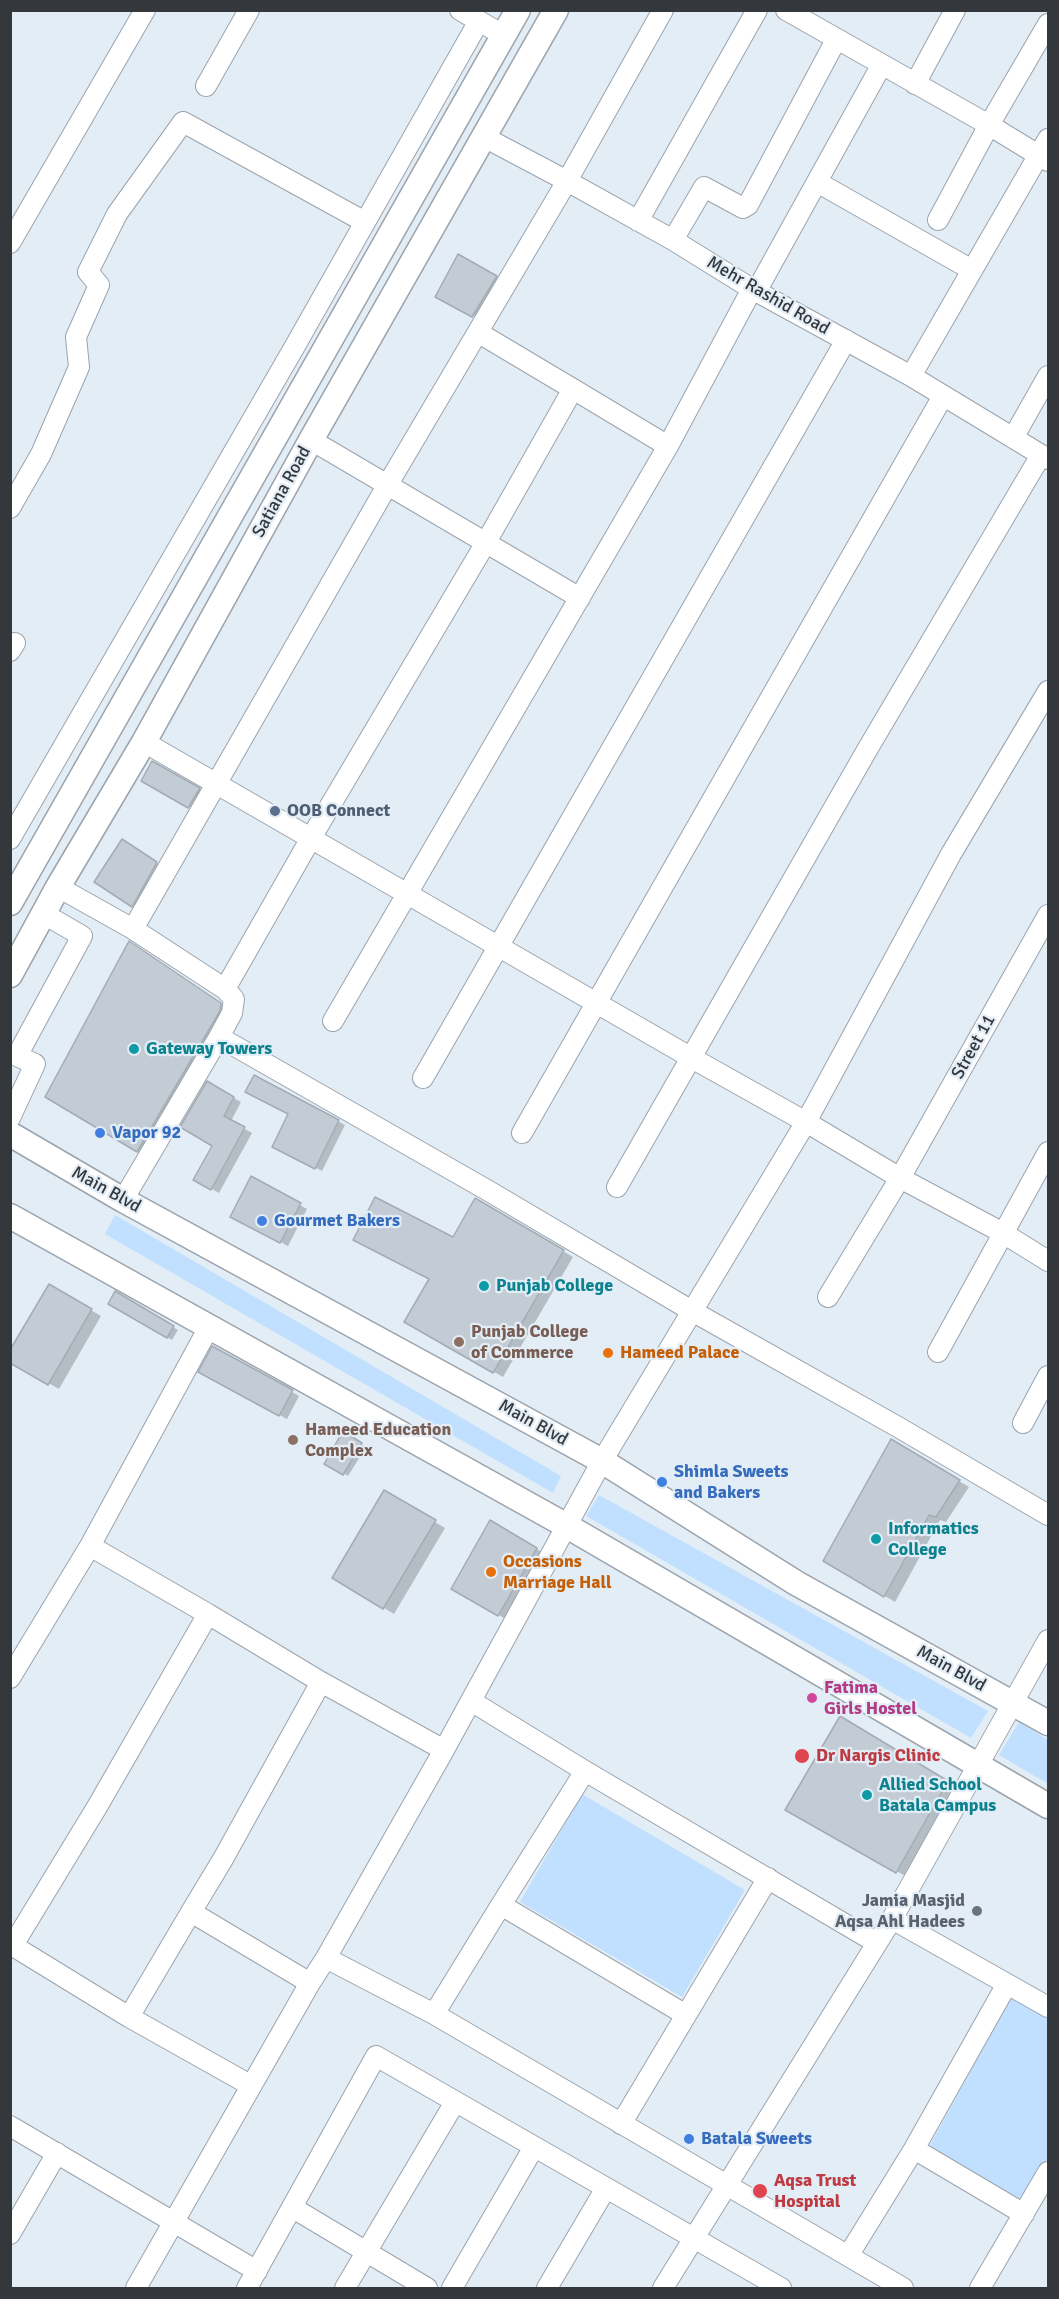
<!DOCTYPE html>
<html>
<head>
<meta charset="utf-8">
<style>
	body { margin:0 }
	#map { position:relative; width:1059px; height:2299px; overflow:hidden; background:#e3edf6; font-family:Signika,sans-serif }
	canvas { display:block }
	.frame { position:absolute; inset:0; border:12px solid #34383c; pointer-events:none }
</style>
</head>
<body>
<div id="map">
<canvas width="1059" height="2299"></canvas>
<div class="frame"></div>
</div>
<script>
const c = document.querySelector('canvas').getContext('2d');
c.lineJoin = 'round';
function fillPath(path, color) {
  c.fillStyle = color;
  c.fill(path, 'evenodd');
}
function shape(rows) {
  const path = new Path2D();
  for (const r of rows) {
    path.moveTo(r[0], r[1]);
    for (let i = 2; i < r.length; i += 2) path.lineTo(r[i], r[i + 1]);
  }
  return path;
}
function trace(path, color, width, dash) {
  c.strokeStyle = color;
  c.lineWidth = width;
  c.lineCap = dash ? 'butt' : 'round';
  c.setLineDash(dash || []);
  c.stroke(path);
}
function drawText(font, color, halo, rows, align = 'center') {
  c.font = font + ' Signika,sans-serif';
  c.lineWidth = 4.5;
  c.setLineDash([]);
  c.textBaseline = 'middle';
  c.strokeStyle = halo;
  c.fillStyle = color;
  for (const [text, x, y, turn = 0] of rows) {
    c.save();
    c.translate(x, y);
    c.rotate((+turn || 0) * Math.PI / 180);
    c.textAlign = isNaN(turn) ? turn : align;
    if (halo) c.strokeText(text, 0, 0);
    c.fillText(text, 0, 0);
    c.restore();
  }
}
const green = shape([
	[115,1215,561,1476,553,1493,105,1234],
	[599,1495,988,1711,971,1738,586,1516],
	[1019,1722,1048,1740,1048,1784,999,1755],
	[582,1794,745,1890,682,1997,520,1902],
	[1011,1997,1048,2018,1048,2158,1024,2201,929,2147]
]);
const shadow = shape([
	[458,256,504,281,481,320,437,296],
	[153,763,207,794,197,811,143,780],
	[130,846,164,868,140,910,133,905],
	[129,943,236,1013,153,1160,47,1097],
	[255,1077,345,1125,322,1171,280,1150,290,1114],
	[208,1083,241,1102,231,1121,252,1133,219,1193,195,1179,214,1145],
	[251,1178,307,1209,288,1246,232,1216],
	[475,1201,573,1257,503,1377,406,1321],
	[49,1286,101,1316,59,1389,10,1361],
	[116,1293,178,1330,172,1340,110,1303],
	[213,1348,299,1396,287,1419,200,1372],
	[343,1433,366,1447,348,1476,326,1463],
	[892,1441,969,1487,946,1522,940,1520,895,1602,825,1560],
	[385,1492,445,1528,394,1614,334,1578],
	[491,1522,547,1555,509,1621,453,1588],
	[841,1718,957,1788,907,1877,787,1809]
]);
const building = shape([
	[458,254,497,276,472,317,435,297,458,254],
	[152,761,200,788,188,808,141,781,152,761],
	[122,839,157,862,132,907,94,882,122,839],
	[129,941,221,1003,220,1011,137,1152,45,1097,129,941],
	[254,1075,339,1120,315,1169,272,1147,288,1114,245,1092,254,1075],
	[207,1081,234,1097,224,1116,245,1127,211,1190,193,1180,212,1146,180,1127,207,1081],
	[251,1176,301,1203,280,1243,230,1217,251,1176],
	[375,1197,453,1237,475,1198,564,1250,493,1373,404,1322,429,1279,353,1240,375,1197],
	[49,1284,92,1309,48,1385,10,1363,10,1350,49,1284],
	[115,1291,174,1326,167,1338,108,1304,115,1291],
	[212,1346,293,1390,279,1416,198,1372,212,1346],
	[343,1431,362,1443,343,1475,324,1464,343,1431],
	[891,1439,960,1480,936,1517,929,1515,884,1597,823,1561,891,1439],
	[384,1490,436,1520,383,1609,332,1578,384,1490],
	[490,1520,537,1548,498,1616,451,1589,490,1520],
	[840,1716,948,1781,896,1873,785,1810,840,1716]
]);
const minor = shape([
	[460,10,503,35],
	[786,10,989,125,1048,161],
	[915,84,955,10],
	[206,86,249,10],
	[484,137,567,181,673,240,752,289,911,376,1048,459],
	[817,182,972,270],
	[938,220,989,125,1048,24],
	[638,221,757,10],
	[673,240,704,187,743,208,748,205,836,40],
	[10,243,145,10],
	[757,290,881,66],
	[911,376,1048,139],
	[573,389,668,446],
	[1013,438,1048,376],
	[311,440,580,598],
	[10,508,41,454,79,367,76,337,99,285,88,272,117,214,183,122,365,222],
	[10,651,15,643],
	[144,742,690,1057,806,1122,900,1178,1003,1233,1048,1261],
	[10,839,295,346,479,21],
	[58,887,133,929,225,989,234,999,232,1013,219,1037,123,1200],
	[133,929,388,484,567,181,663,10],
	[225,989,311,838,485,544,573,389,479,333],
	[333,1021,668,446,752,289],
	[219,1037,487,1190,692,1311,898,1427,1048,1515],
	[423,1078,846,340],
	[10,1118,35,1064,17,1056,82,936,44,914],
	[522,1133,943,396],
	[617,1187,867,750,1041,455],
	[828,1297,900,1178,1048,915],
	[938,1352,1048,1152],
	[1023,1423,1048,1376],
	[90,1546,208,1614],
	[10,1678,90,1546,209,1327],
	[471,1701,585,1771,877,1943],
	[444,1750,602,1461,806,1122,951,854,1048,691],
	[585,1771,501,1905,686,2015],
	[892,1919,1048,2007],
	[10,1944,129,2017,250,2085],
	[13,1945,97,1807,208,1614,321,1682,444,1750,326,1958,310,1983,191,1912,223,1859,321,1682],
	[326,1958,434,2014,903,2288],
	[434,2014,501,1905],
	[129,2017,191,1912],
	[621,2124,768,1878],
	[10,2126,257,2271],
	[914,2149,1024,2214],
	[293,2208,427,2288],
	[10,2234,57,2153],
	[848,2256,914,2149,1007,1984],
	[136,2288,310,1983],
	[247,2288,376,2056,781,2288],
	[345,2288,455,2102],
	[452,2288,534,2147],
	[547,2288,606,2188],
	[663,2288,892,1919,1048,1640],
	[980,2288,1048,2172]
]);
const major = shape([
	[10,903,518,10],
	[10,975,58,887,144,742,311,440,556,10],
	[10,1134,123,1200,602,1461,796,1583,1048,1723],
	[10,1216,567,1526,1048,1806]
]);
const markers = [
	[275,811,6,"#5c6f8a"],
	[134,1049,6,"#0f9aa8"],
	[100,1133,6,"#3f7fe0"],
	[262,1221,6,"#3f7fe0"],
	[484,1286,6,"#0f9aa8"],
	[459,1342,6,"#8d6e63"],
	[608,1353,6,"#e8710a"],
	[293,1440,6,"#8d6e63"],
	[662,1482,6,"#3f7fe0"],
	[876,1539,6,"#0f9aa8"],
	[491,1572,6,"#e8710a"],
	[812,1698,6,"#d1479c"],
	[802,1756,8,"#e0444e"],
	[867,1795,6,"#0f9aa8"],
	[977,1911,6,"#6b7280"],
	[689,2139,6,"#3f7fe0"],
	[760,2191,8,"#e0444e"]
];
const streetNames = [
	["Mehr Rashid Road",768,296,30],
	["Satiana Road",282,492,-61],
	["Street 11",974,1047,-61],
	["Main Blvd",106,1190,29],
	["Main Blvd",533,1423,29],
	["Main Blvd",951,1669,29]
];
const serviceNames = [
	["OOB Connect",287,811]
];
const cultureNames = [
	["Gateway Towers",146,1049],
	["Punjab College",496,1286],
	["Informatics",888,1529],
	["College",888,1550],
	["Allied School",879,1785],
	["Batala Campus",879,1806]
];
const shopNames = [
	["Vapor 92",112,1133],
	["Gourmet Bakers",274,1221],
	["Shimla Sweets",674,1472],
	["and Bakers",674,1493],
	["Batala Sweets",701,2139]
];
const educationNames = [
	["Punjab College",471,1332],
	["of Commerce",471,1353],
	["Hameed Education",305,1430],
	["Complex",305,1451]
];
const foodNames = [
	["Hameed Palace",620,1353],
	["Occasions",503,1562],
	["Marriage Hall",503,1583]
];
const hotelNames = [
	["Fatima",824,1688],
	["Girls Hostel",824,1709]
];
const healthNames = [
	["Dr Nargis Clinic",816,1756],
	["Aqsa Trust",774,2181],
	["Hospital",774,2202]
];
const worshipNames = [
	["Jamia Masjid",965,1901],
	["Aqsa Ahl Hadees",965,1922]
];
fillPath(green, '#c1e0ff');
fillPath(shadow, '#0003');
fillPath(building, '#c3ccd5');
trace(building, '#a3acb4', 1.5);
trace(minor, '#9ba3ac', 22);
trace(major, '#9ba3ac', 27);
trace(minor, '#fff', 20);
trace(major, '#fff', 24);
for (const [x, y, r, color] of markers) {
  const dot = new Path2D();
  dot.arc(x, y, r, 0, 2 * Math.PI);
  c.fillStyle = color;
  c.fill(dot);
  trace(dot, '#e3edf6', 2);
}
drawText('18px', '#34383c', '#e3edf6', streetNames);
drawText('bold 18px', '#4e5e75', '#e3edf6', serviceNames, 'left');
drawText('bold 18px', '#0d838f', '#e3edf6', cultureNames, 'left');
drawText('bold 18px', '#366cbe', '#e3edf6', shopNames, 'left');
drawText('bold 18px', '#785e54', '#e3edf6', educationNames, 'left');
drawText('bold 18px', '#c56008', '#e3edf6', foodNames, 'left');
drawText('bold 18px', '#b23c85', '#e3edf6', hotelNames, 'left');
drawText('bold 18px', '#be3a42', '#e3edf6', healthNames, 'left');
drawText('bold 18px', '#5b616d', '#e3edf6', worshipNames, 'right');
</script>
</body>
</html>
